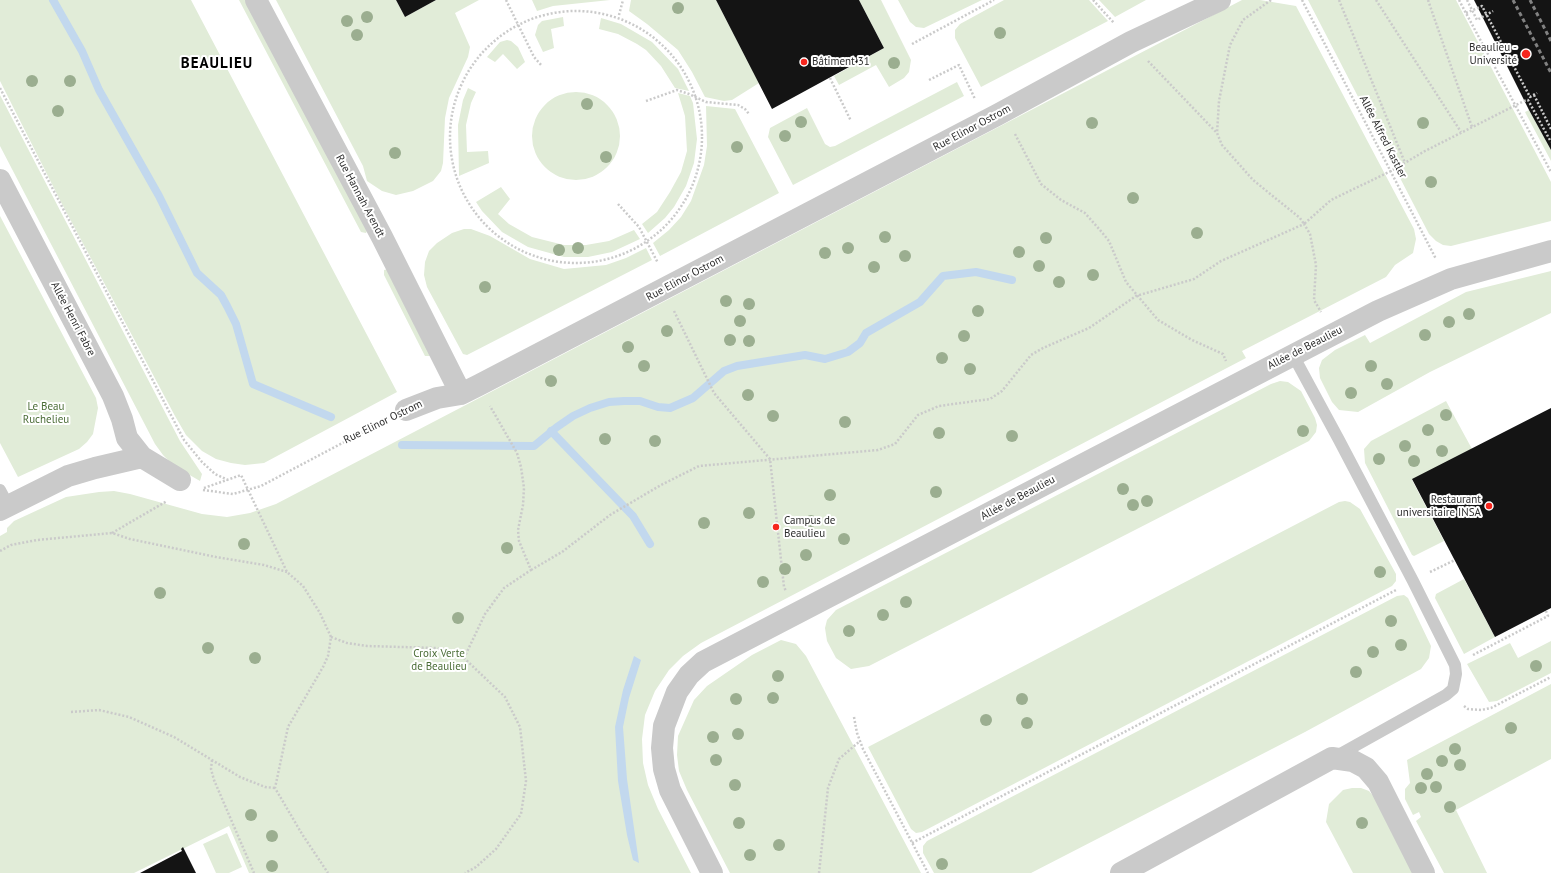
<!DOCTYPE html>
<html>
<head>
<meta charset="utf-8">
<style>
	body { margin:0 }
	canvas { display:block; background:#fff }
</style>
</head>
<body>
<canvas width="1551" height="873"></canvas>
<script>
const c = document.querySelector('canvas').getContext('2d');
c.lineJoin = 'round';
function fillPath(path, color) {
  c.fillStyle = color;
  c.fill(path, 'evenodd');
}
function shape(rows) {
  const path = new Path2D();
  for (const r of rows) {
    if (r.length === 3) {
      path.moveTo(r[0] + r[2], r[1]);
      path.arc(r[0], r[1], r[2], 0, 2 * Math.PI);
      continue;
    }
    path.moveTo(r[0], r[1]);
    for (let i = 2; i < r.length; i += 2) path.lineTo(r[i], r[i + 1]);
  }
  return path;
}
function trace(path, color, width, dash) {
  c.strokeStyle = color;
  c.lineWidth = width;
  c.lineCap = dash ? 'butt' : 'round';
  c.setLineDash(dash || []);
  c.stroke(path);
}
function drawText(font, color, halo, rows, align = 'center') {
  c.font = font + ' "PT Sans",sans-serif';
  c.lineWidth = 4;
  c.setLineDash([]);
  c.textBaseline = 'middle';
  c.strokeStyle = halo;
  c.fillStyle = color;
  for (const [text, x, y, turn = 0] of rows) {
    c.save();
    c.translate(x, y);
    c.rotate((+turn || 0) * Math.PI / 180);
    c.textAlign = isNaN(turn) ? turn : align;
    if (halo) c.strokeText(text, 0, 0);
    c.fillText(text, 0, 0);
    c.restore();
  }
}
const green = shape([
	[0,0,191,0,397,392,264,463,245,465,231,463,216,459,202,451,186,435,175,416,62,204,0,81],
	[239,0,247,0,367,231,366,233,361,232],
	[276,0,396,0,405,17,436,0,479,0,455,13,470,47,468,57,449,98,445,118,443,163,441,171,433,181,413,191,396,195,382,191,367,181,363,166],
	[532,0,610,0,553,6,537,11],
	[631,0,716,0,759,83,732,100,724,101,705,97,692,72,678,50,647,24,629,11],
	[859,0,881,0,911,60,909,72,904,78,889,87,876,65,839,85,834,76,884,48],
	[898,0,982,0,924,28,916,27,910,22],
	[1004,0,1089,0,1108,21,981,87,955,38,955,30,960,24],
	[1099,0,1146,0,1115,17],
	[1242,0,1260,0,1296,6,1414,229,1416,239,1413,253,1395,265,1386,277,1242,351,1246,358,701,643,683,656,669,670,655,691,645,715,642,739,643,763,648,785,658,809,691,873,249,873,229,826,134,873,0,873,0,536,7,532,7,528,14,521,66,497,99,492,114,491,130,494,202,514,227,517,250,513,276,504],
	[1308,0,1456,0,1551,182,1551,221,1451,246,1443,245,1436,241,1429,234],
	[563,17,564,26,551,29,554,48,543,52,535,35,538,25,542,21],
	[601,18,621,24,652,42,678,69,689,91,675,88,661,66,646,50,637,44,618,34,599,29],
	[507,40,511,41,518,47,525,62,517,69,503,54,495,62,487,57,500,42],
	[957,82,964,96,793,185,768,137,770,128,807,108,825,144,830,147,835,146],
	[468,88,476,92,471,103,466,125,467,152,488,151,489,163,459,176,458,125,463,100],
	[576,136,44],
	[678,93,690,96,693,103,697,139,694,163,686,186,674,207,665,218,648,233,642,224,657,212,670,192,681,172,687,151,685,116],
	[0,95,180,441,202,474,200,481,174,466,163,455,155,444,0,146],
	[706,106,735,109,779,193,660,256,653,243,669,230,681,217,691,201,704,165,707,146],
	[1529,110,1551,150,1551,161,1525,112],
	[501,187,510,199,498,214,509,224,532,237,564,245,586,245,609,241,634,230,640,239,612,252,588,257,564,257,528,247,502,232,482,211,476,202],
	[0,216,96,398,98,408,93,434,87,442,79,449,18,477,0,443],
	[464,229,471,229,490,236,530,259,564,269,606,265,626,258,646,248,652,260,467,355,463,354,427,287,424,275,425,262,429,251,437,243,452,233],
	[388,269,432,355,430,356,425,356,384,275,384,270],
	[1551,271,1551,313,1430,372,1358,412,1339,410,1332,402,1320,378,1319,368,1322,360,1335,350,1365,335,1370,343,1466,292],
	[1280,381,1288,382,1301,391,1315,418,1317,425,1316,432,1309,441,869,666,851,669,836,658,827,641,825,628,827,620,836,610,1271,384],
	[1446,401,1472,449,1412,480,1444,541,1414,556,1412,555,1365,463,1364,449,1371,441],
	[1345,501,1350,502,1360,509,1396,574,1396,581,1392,586,922,832,916,833,911,829,868,747,1339,502],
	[1464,579,1495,637,1464,654,1435,598,1436,594],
	[1404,595,1408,598,1431,646,1429,658,1421,669,1305,732,1031,873,934,873,923,853,923,846,927,841,1397,596],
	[781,640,796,644,806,656,921,873,730,873,687,790,679,771,677,755,678,736,694,700,707,686,752,655],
	[1551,641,1551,673,1497,701,1489,702,1467,664,1510,643,1518,658],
	[1551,684,1551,759,1456,810,1487,873,1444,873,1416,821,1421,817,1419,812,1413,815,1405,799,1405,789,1410,783,1407,760],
	[1352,788,1361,788,1369,791,1375,798,1414,873,1353,873,1326,822,1329,804,1343,790],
	[227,833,242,867,229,873,216,873,203,844]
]);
const water = shape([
	[634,656,641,660,629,698,623,727,627,779,639,863,633,860,627,835,618,781,615,727,623,690]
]);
const stream = shape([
	[53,0,82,51,99,90,159,196,197,273,221,295,227,306,236,324,253,384,331,417],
	[551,431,633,516,650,544],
	[402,445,534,446,557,427,573,416,590,408,609,402,624,401,640,401,658,407,670,408,693,398,724,371,737,366,805,355,825,359,848,352,860,343,866,333,920,302,943,276,976,272,1012,280]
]);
const building = shape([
	[396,0,436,0,405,17],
	[716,0,859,0,884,48,772,109],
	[1474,0,1551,0,1551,150,1529,110],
	[1551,408,1551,608,1495,637,1412,479],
	[183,847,196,873,140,873,182,851,181,849]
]);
const path = shape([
	[506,0,534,57,542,66],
	[1093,0,1114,23],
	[1271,0,1243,20,1230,45,1219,101,1217,133,1222,145,1253,180,1300,218,1304,224,1331,200,1391,171,1425,151,1524,101,1528,100,1551,142],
	[1302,0,1436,259],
	[1339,0,1405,163],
	[1376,0,1461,132],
	[1428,0,1472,127],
	[1459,0,1551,172],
	[576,137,126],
	[1466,13,1482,6,1530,97,1537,93],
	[619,15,623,0],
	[912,44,994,0],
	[1148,61,1217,133],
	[830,78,851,121],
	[929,80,959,65,975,99],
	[0,88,184,440,202,462,215,474,228,480],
	[1534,95,1551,129],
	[646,101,677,90,689,94,706,102,738,105,745,109,749,114],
	[1015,134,1041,184,1061,200,1085,213,1100,230,1109,241,1126,282,1158,320,1192,340,1223,354,1226,361],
	[618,204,639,227,658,263],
	[674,311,714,393,770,459,784,587,786,591],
	[204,488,241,475,287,572,303,586,320,613,331,637,328,656,323,667,288,727,275,788,302,834,328,873],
	[203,490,233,494,261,486,384,421],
	[112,533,167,501],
	[0,551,11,545,37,540,112,533,130,539,216,557,264,565,287,572],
	[531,570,562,552,610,515,661,485,699,466,878,450,895,444,918,415,939,406,990,399,1002,391,1031,355,1043,348,1089,328,1136,296,1194,279,1221,261,1304,224,1310,234,1316,265,1314,300,1321,312],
	[1430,572,1455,560],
	[331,637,347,643,367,646,436,648,456,653,464,658,505,697,520,727,526,781,521,814,496,849,476,867,465,873],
	[1473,655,1548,616,1546,611],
	[464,658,485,614,504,588,531,570,519,541,518,530,523,505,524,488,521,467,517,453,490,406],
	[1464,706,1468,709,1481,710,1491,708,1551,677],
	[71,712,99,710,129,717,174,737,240,777,265,787,275,788],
	[854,717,857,733,863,749,928,873],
	[212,760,211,769,214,780,254,873],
	[912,843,1396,590],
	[819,873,828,788,839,759,860,741]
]);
const service = shape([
	[1293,355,1339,440,1413,581,1455,665,1456,674,1453,689,1446,695,1335,757],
	[0,490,8,505]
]);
const minor = shape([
	[256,0,382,237,461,394],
	[0,180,113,396,122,419,127,438,142,457,180,480],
	[406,410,437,398,461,394,479,385,997,115,1131,42,1220,0],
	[0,510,68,476,95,468,142,457],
	[1121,873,1332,758,1353,761,1366,768,1378,782,1424,873]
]);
const tertiary = shape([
	[712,873,670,790,664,769,662,748,664,726,677,692,689,675,703,662,1378,311,1451,279,1551,251]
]);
const rail = shape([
	[1513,0,1551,73],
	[1530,0,1551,41]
]);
const pathBridge = shape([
	[1467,0,1477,20,1493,11]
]);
const trees = [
	[678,8],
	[367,17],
	[347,21],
	[1000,33],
	[357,35],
	[894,63],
	[32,81],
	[70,81],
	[587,104],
	[58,111],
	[801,122],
	[1092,123],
	[1423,123],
	[785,136],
	[737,147],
	[395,153],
	[606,157],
	[1431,182],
	[1133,198],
	[1197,233],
	[885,237],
	[1046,238],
	[578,248],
	[848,248],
	[559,250],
	[1019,252],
	[825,253],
	[905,256],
	[1039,266],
	[874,267],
	[1093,275],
	[1059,282],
	[485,287],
	[726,301],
	[749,304],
	[978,311],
	[1469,314],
	[740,321],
	[1449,322],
	[667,331],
	[1425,335],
	[964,336],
	[730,340],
	[749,341],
	[628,347],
	[942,358],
	[644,366],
	[1371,366],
	[970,369],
	[551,381],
	[1387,384],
	[1351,393],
	[748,395],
	[1446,415],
	[773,416],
	[845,422],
	[1428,430],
	[1303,431],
	[939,433],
	[1012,436],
	[605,439],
	[655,441],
	[1405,446],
	[1442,451],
	[1379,459],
	[1414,461],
	[1123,489],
	[936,492],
	[830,495],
	[1147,501],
	[1133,505],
	[749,513],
	[811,521],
	[704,523],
	[844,539],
	[244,544],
	[507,548],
	[806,555],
	[785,569],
	[1380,572],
	[763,582],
	[160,593],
	[906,602],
	[883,615],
	[458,618],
	[1391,621],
	[849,631],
	[1401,645],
	[208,648],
	[1373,652],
	[255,658],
	[1536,666],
	[1356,672],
	[778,676],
	[773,698],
	[736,699],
	[1022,699],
	[986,720],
	[1027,723],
	[1511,728],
	[738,734],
	[713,737],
	[1455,749],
	[716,760],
	[1442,761],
	[1460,765],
	[1427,774],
	[735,785],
	[1436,787],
	[1421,788],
	[1450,807],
	[251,815],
	[739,823],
	[1362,823],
	[272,836],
	[779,845],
	[750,855],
	[942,864],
	[272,866]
];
const markers = [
	[1526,54,5,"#f6251d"],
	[804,62,4,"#f6251d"],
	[1489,506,4,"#f6251d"],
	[776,527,4,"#f6251d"]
];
const poiNames = [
	["Beaulieu -",1517,48],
	["Université",1517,61],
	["Bâtiment 31",812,62,"left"],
	["Restaurant",1481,500],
	["universitaire INSA",1481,513],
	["Campus de",784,521,"left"],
	["Beaulieu",784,534,"left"]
];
const streetNames = [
	["Rue Elinor Ostrom",972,128,-28],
	["Allée Alfred Kastler",1383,137,63],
	["Rue Hannah Arendt",360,196,62],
	["Rue Elinor Ostrom",685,278,-28],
	["Allée Henri Fabre",73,319,62],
	["Allée de Beaulieu",1305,348,-27],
	["Rue Elinor Ostrom",383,422,-26],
	["Allée de Beaulieu",1018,498,-28]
];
const parkNames = [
	["Le Beau",46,407],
	["Ruchelieu",46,420],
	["Croix Verte",439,654],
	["de Beaulieu",439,667]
];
const districtNames = [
	["BEAULIEU",217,64]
];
fillPath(green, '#e1ecd8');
fillPath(water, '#c2d8ee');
trace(stream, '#c2d8ee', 8);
fillPath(building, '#141414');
trace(path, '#cacaca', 2.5, [2, 2]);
trace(service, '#cacaca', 12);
trace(minor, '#cacaca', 22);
trace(tertiary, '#cacaca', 22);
trace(rail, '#828282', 3, [4, 3]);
trace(pathBridge, '#cacaca', 2.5, [2, 2]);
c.fillStyle = '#9bae90';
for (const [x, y] of trees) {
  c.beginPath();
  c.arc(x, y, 6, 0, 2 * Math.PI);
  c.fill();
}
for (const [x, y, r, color] of markers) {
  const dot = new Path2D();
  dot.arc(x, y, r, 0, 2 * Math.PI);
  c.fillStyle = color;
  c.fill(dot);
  trace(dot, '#fff', 1.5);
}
drawText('11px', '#2d2d2d', '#fff', poiNames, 'right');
drawText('11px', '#2d2d2d', '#fff', streetNames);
drawText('11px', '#4a6c36', '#fff', parkNames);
c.letterSpacing = '1px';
drawText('bold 15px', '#000', '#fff', districtNames);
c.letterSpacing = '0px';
</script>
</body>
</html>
